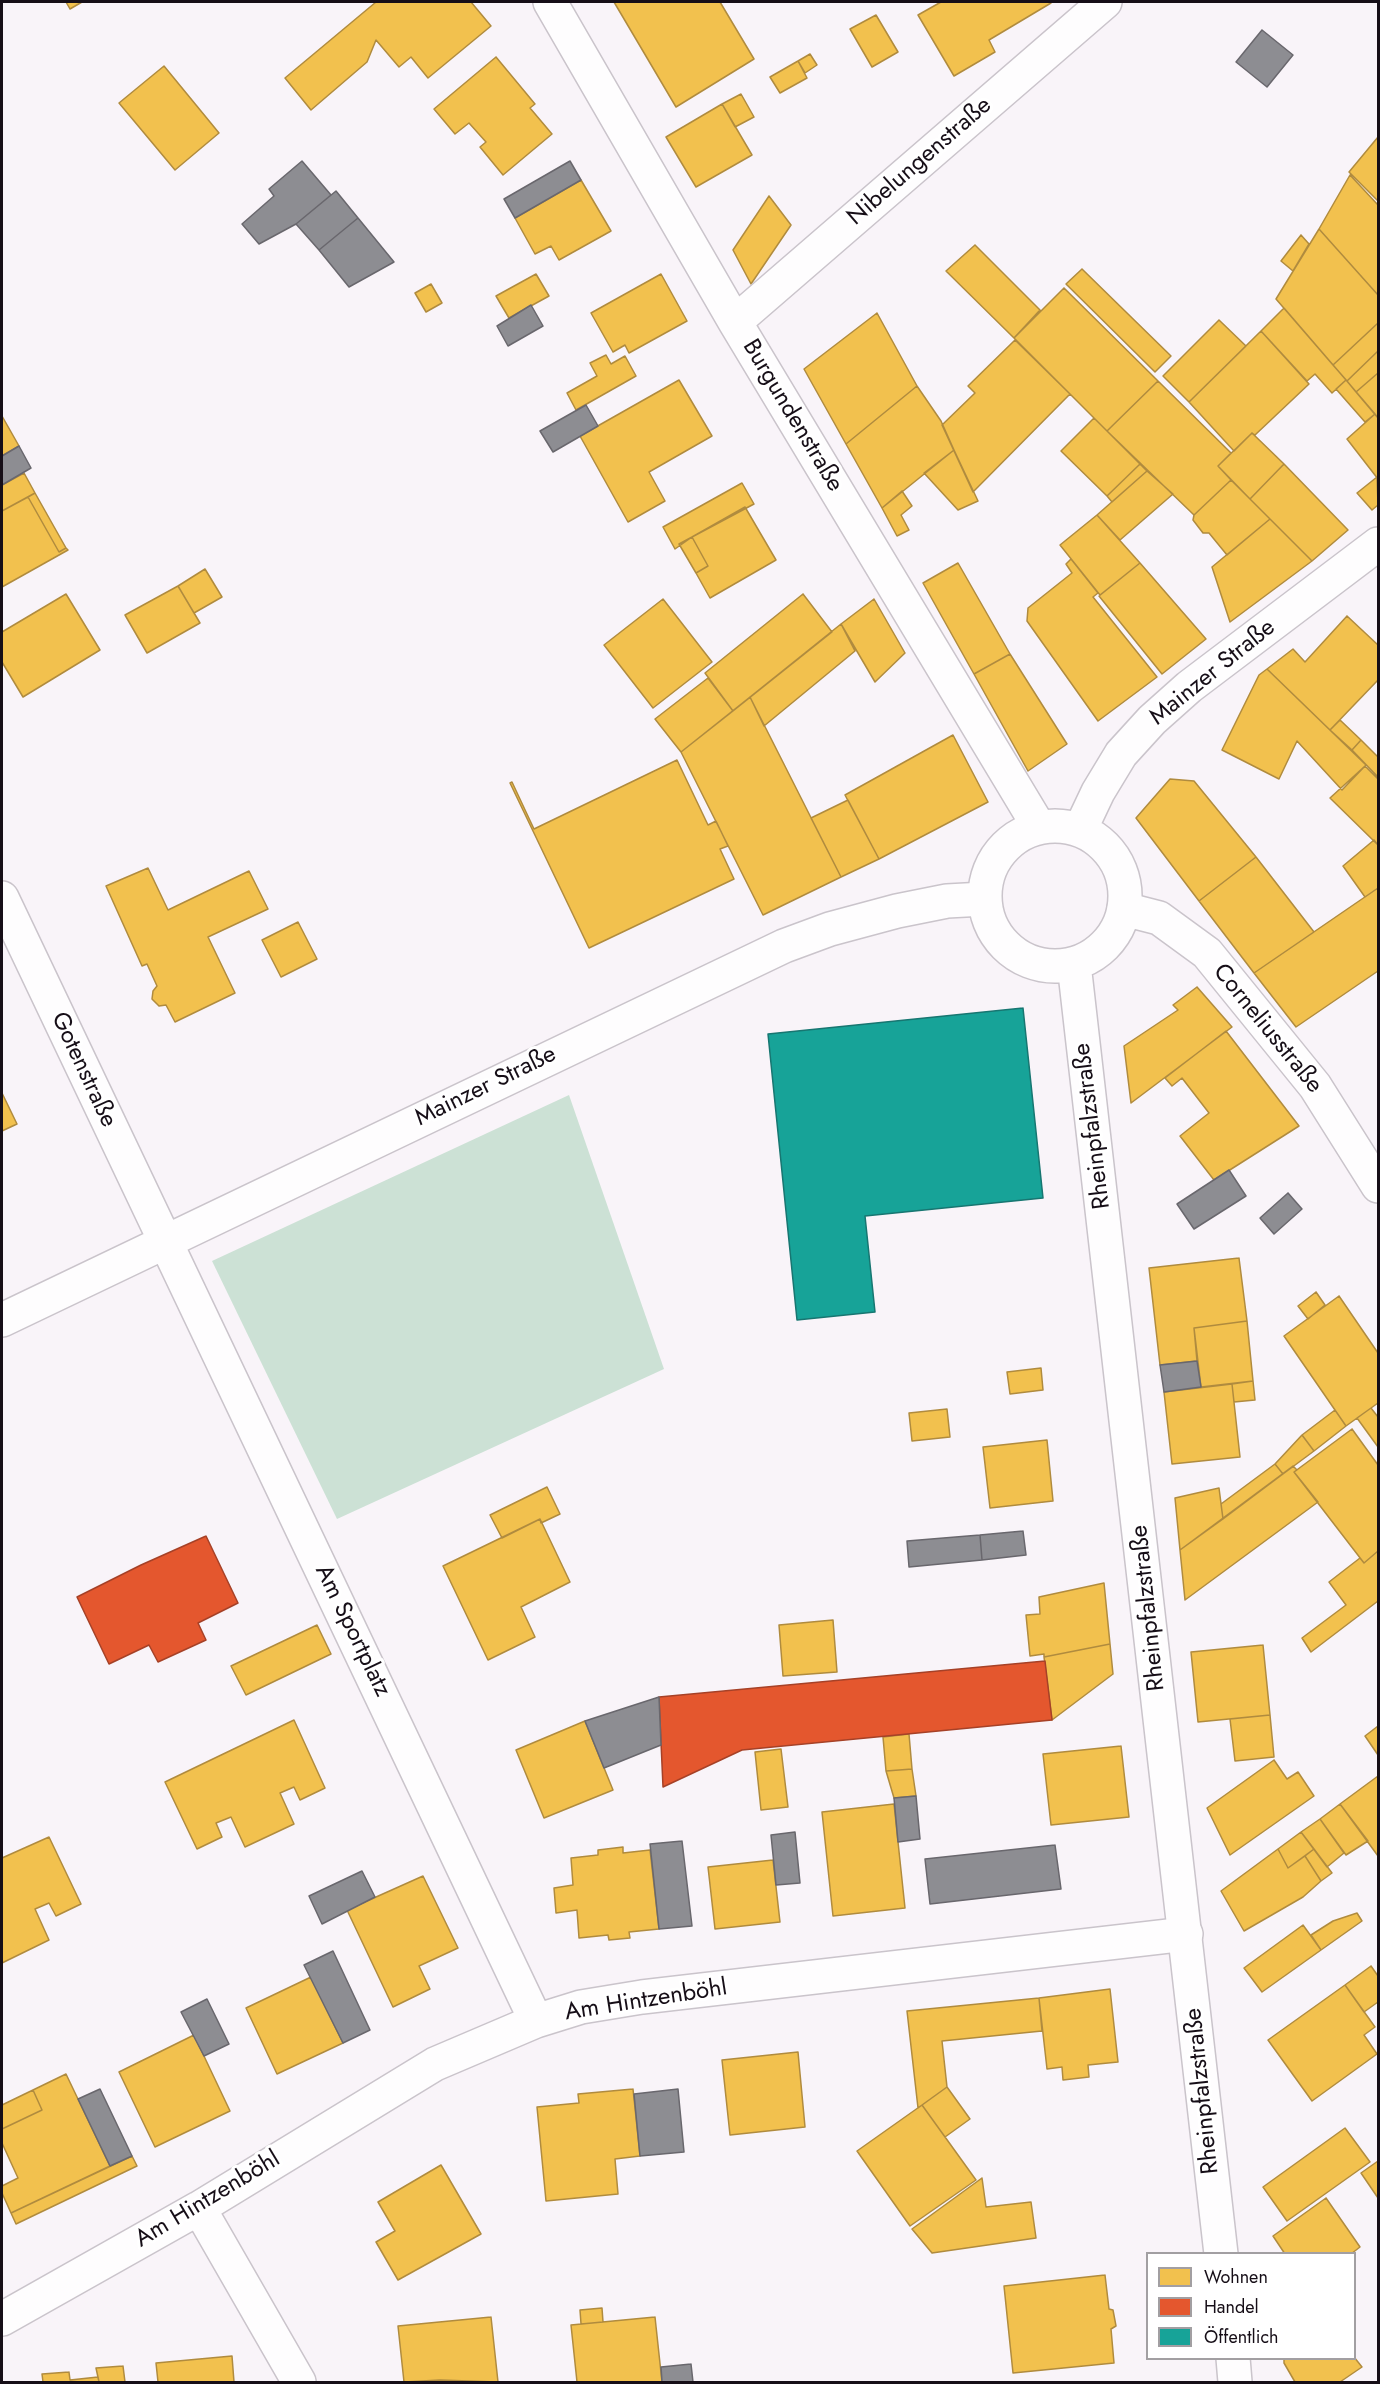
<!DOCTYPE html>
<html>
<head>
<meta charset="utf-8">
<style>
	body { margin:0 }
	#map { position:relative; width:1380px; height:2384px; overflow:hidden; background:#f9f4f9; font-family:Jost,sans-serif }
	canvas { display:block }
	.frame { position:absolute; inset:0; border:3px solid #160e17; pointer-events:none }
	.legend { position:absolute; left:1146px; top:2252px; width:210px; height:108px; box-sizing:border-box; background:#fff; border:2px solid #a29fa2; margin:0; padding:8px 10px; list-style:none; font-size:18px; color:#160e17 }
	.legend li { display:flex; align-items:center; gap:12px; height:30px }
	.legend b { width:30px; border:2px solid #a29fa2 }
</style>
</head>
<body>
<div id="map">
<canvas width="1380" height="2384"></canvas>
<div class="frame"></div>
<ul class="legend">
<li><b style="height:16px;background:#f2c14e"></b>Wohnen</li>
<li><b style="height:16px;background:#e4572e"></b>Handel</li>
<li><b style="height:16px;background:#17a398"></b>Öffentlich</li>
</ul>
</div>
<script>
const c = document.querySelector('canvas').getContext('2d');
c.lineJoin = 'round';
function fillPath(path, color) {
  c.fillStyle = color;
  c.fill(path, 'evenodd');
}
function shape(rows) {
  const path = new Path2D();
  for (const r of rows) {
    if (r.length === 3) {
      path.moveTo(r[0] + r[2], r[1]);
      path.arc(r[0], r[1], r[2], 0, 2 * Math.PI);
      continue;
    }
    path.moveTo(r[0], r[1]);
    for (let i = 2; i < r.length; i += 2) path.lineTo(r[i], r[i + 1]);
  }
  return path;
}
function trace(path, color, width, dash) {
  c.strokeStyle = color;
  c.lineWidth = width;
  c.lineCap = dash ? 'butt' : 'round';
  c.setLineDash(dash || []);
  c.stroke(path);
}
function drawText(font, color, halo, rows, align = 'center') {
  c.font = font + ' Jost,sans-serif';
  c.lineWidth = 6;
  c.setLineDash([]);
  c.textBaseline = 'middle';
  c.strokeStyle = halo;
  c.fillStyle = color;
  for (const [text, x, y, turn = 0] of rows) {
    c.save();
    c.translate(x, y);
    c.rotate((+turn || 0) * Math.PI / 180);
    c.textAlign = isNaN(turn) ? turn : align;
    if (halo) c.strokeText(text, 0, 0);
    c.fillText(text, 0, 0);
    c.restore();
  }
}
const green = shape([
	[569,1095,664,1369,337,1519,212,1261]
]);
const homes = shape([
	[66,2,82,2,70,9,66,2],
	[376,2,471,2,491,26,428,78,411,57,399,67,376,40,367,62,311,110,285,78,376,2],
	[614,2,720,2,754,59,676,107,614,2],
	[941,2,1050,2,1051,3,989,40,995,52,954,76,918,15,941,2],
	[876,15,898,52,872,67,850,29,876,15],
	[810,54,817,65,805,73,798,61,810,54],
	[496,57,535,104,530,108,552,134,503,175,480,147,486,142,469,123,455,134,434,109,496,57],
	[798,61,807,78,780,93,770,77,798,61],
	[164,66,219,133,175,170,119,103,164,66],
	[741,94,754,117,735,127,722,104,741,94],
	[722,104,752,155,696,187,666,137,722,104],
	[1378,137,1378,201,1349,172,1378,137],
	[1350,175,1378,205,1378,295,1319,229,1350,175],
	[581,180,611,231,559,260,551,246,535,254,515,218,581,180],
	[769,196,791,225,751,284,733,250,769,196],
	[1319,229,1378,295,1378,323,1333,365,1276,299,1319,229],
	[1301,235,1309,244,1293,271,1281,261,1301,235],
	[975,245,1040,310,1014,338,946,271,975,245],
	[1082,269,1171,356,1155,372,1066,284,1082,269],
	[536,274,549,296,509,318,496,296,536,274],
	[661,274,687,321,629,353,625,345,613,352,591,313,661,274],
	[431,284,442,303,426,312,415,293,431,284],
	[1064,288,1158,381,1107,431,1014,338,1064,288],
	[1284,308,1346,380,1332,393,1315,374,1307,381,1261,331,1284,308],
	[877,313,917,386,846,444,804,369,877,313],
	[1219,320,1246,346,1189,402,1163,376,1219,320],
	[1378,323,1378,351,1347,381,1333,365,1378,323],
	[1261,331,1309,384,1255,435,1252,433,1234,451,1189,402,1261,331],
	[1015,340,1070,394,973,492,942,425,975,393,968,386,1015,340],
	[1378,351,1378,373,1356,392,1347,381,1378,351],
	[606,355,611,364,625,356,636,376,576,410,567,393,597,376,590,363,606,355],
	[1378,373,1378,418,1356,392,1378,373],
	[679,380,712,436,649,472,665,501,628,522,580,436,679,380],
	[1346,380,1375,414,1365,422,1336,389,1346,380],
	[1158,381,1231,453,1218,466,1231,480,1194,515,1107,431,1158,381],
	[917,386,941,421,954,450,882,508,846,444,917,386],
	[1375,414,1378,418,1378,479,1347,439,1375,414],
	[2,416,19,446,2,456,2,416],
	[1094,418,1140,464,1107,496,1061,451,1094,418],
	[1252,433,1284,464,1250,499,1218,466,1252,433],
	[954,450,978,501,958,510,924,473,954,450],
	[1140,464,1147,471,1112,502,1107,496,1140,464],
	[1284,464,1348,530,1312,561,1250,499,1284,464],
	[1147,471,1173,494,1120,540,1097,515,1147,471],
	[24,473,35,493,2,511,2,485,24,473],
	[1377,477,1378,505,1372,510,1357,493,1377,477],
	[1231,480,1270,519,1227,555,1209,533,1203,533,1193,520,1194,515,1231,480],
	[742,483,754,504,692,537,675,549,663,527,742,483],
	[902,491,912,506,901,515,909,530,897,536,882,508,902,491],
	[35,493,66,548,59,552,28,497,35,493],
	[28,497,59,552,66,548,68,550,2,587,2,511,28,497],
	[745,507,776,560,710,598,696,573,708,566,692,537,745,507],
	[1097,515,1140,563,1100,595,1060,545,1097,515],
	[1270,519,1312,561,1230,622,1212,567,1270,519],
	[692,537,708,566,696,573,679,544,692,537],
	[1071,559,1098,593,1093,597,1157,677,1098,721,1027,621,1028,608,1072,573,1066,564,1071,559],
	[958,563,1010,654,974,674,923,583,958,563],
	[1140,563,1206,639,1162,674,1099,596,1140,563],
	[205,569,222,597,194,613,178,586,205,569],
	[178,586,200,623,147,653,125,615,178,586],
	[66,594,100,650,23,697,2,662,2,632,66,594],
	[803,594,832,632,733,711,705,673,803,594],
	[663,599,712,662,653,708,604,645,663,599],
	[874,599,905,653,875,682,841,624,874,599],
	[1347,616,1378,645,1378,680,1330,730,1267,669,1293,649,1305,662,1347,616],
	[841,624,855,651,764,726,750,697,841,624],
	[1010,654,1067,744,1028,771,974,674,1010,654],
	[1267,669,1366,765,1342,790,1297,741,1279,779,1222,750,1259,675,1267,669],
	[708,678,733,711,681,752,655,719,708,678],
	[750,697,841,877,763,915,681,752,750,697],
	[1340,720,1361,740,1352,750,1330,730,1340,720],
	[953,735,988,802,879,859,845,795,953,735],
	[1361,740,1378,757,1378,777,1352,750,1361,740],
	[677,760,708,825,716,821,728,846,720,849,734,879,589,948,510,783,512,782,534,829,677,760],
	[1365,766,1378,779,1378,845,1330,798,1365,766],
	[1170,779,1194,781,1256,857,1199,901,1136,818,1170,779],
	[848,800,879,859,841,877,811,818,848,800],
	[1374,840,1378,845,1378,888,1365,897,1343,866,1374,840],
	[1256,857,1314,932,1254,973,1199,901,1256,857],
	[148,868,168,910,249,871,268,909,208,937,235,993,175,1022,166,1005,159,1006,152,999,153,991,157,986,147,964,142,966,106,886,148,868],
	[1378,888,1378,971,1296,1027,1254,973,1378,888],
	[298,922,317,959,281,977,262,940,298,922],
	[1197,987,1232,1027,1131,1103,1124,1046,1178,1010,1173,1005,1197,987],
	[1226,1031,1299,1126,1214,1180,1180,1136,1209,1113,1182,1078,1172,1086,1165,1078,1226,1031],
	[2,1093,17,1124,2,1131,2,1093],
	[1239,1258,1247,1321,1194,1328,1197,1361,1160,1365,1149,1268,1239,1258],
	[1316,1292,1325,1305,1308,1319,1298,1306,1316,1292],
	[1339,1296,1378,1353,1378,1403,1346,1426,1284,1336,1339,1296],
	[1247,1321,1253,1381,1201,1387,1194,1328,1247,1321],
	[1041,1368,1043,1390,1010,1394,1007,1372,1041,1368],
	[1253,1381,1255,1400,1234,1402,1232,1384,1253,1381],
	[1232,1384,1240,1457,1172,1464,1164,1392,1232,1384],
	[1371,1408,1378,1417,1378,1447,1357,1418,1371,1408],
	[947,1409,950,1437,912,1441,909,1413,947,1409],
	[1335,1410,1346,1426,1314,1451,1302,1435,1335,1410],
	[1352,1429,1378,1465,1378,1551,1364,1563,1294,1472,1352,1429],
	[1302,1435,1314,1451,1283,1474,1275,1464,1302,1435],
	[1047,1440,1053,1501,990,1508,983,1447,1047,1440],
	[1275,1464,1283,1474,1223,1519,1221,1504,1275,1464],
	[1293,1466,1297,1470,1294,1472,1318,1502,1185,1600,1180,1550,1293,1466],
	[547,1487,560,1514,541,1523,540,1519,502,1538,490,1515,547,1487],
	[1219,1488,1223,1519,1180,1550,1175,1498,1219,1488],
	[540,1519,570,1582,521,1607,535,1637,488,1660,443,1566,540,1519],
	[1378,1551,1378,1601,1311,1652,1302,1638,1346,1605,1329,1582,1360,1558,1364,1563,1378,1551],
	[1104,1583,1110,1644,1044,1657,1044,1654,1030,1656,1026,1615,1040,1614,1039,1597,1104,1583],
	[833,1620,837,1672,783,1676,779,1625,833,1620],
	[317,1625,331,1654,246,1695,231,1666,317,1625],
	[1110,1644,1113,1674,1052,1720,1044,1657,1110,1644],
	[1263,1645,1270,1715,1198,1722,1191,1652,1263,1645],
	[1270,1715,1274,1757,1235,1761,1230,1719,1270,1715],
	[294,1720,325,1788,300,1800,294,1787,280,1793,294,1824,245,1847,231,1817,216,1823,222,1837,197,1849,165,1782,294,1720],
	[585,1721,613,1790,544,1818,516,1750,585,1721],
	[1378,1726,1378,1755,1365,1736,1378,1726],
	[909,1734,912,1769,886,1771,883,1737,909,1734],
	[1121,1746,1129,1817,1051,1825,1043,1754,1121,1746],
	[781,1749,788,1807,761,1810,755,1752,781,1749],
	[1274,1760,1287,1779,1298,1772,1314,1796,1230,1855,1207,1808,1274,1760],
	[912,1769,916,1796,894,1798,886,1771,912,1769],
	[1378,1776,1378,1856,1340,1804,1378,1776],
	[894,1804,905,1908,833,1916,822,1812,894,1804],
	[1340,1804,1368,1841,1346,1855,1320,1819,1340,1804],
	[1320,1819,1344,1853,1327,1867,1301,1832,1320,1819],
	[1301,1832,1314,1849,1288,1868,1278,1849,1301,1832],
	[49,1837,81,1904,56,1916,49,1903,35,1909,49,1940,2,1963,2,1858,49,1837],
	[623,1847,623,1853,650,1850,659,1929,629,1932,630,1938,609,1940,608,1935,579,1938,577,1910,556,1913,554,1888,573,1885,571,1858,598,1855,598,1850,623,1847],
	[1278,1849,1288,1868,1305,1856,1321,1881,1303,1897,1244,1931,1221,1891,1278,1849],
	[1314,1849,1332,1873,1321,1881,1305,1856,1314,1849],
	[773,1860,780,1922,715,1929,708,1867,773,1860],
	[423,1876,458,1948,419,1966,430,1989,393,2007,347,1910,423,1876],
	[1357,1913,1362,1921,1321,1950,1311,1935,1333,1921,1357,1913],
	[1303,1925,1321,1950,1262,1992,1244,1968,1303,1925],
	[1371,1966,1378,1976,1378,2002,1364,2012,1345,1985,1371,1966],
	[311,1977,343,2043,277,2074,246,2008,311,1977],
	[1345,1985,1375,2027,1364,2035,1377,2054,1312,2101,1268,2040,1345,1985],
	[1110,1989,1118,2062,1088,2065,1089,2077,1063,2080,1062,2067,1047,2069,1039,1998,1110,1989],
	[1039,1998,1042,2031,942,2041,947,2087,918,2108,907,2011,1039,1998],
	[194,2035,230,2111,155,2147,119,2072,194,2035],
	[798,2052,805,2127,730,2135,722,2060,798,2052],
	[66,2074,110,2166,11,2213,2,2193,2,2186,18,2178,2,2143,2,2129,42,2110,33,2090,66,2074],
	[947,2087,970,2119,945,2137,922,2105,947,2087],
	[633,2089,640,2156,615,2159,618,2194,546,2201,537,2107,579,2103,578,2094,633,2089],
	[33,2090,42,2110,2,2129,2,2105,33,2090],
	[922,2105,976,2180,910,2226,857,2151,922,2105],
	[1345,2128,1370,2162,1287,2221,1263,2187,1345,2128],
	[132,2156,137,2166,16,2224,11,2213,132,2156],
	[1378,2161,1378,2198,1361,2173,1378,2161],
	[441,2165,481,2234,398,2280,376,2242,395,2231,378,2202,441,2165],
	[982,2178,986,2207,1031,2202,1036,2238,932,2253,912,2229,982,2178],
	[1326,2198,1360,2247,1351,2254,1285,2254,1273,2236,1326,2198],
	[1105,2275,1109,2309,1113,2310,1116,2326,1111,2329,1114,2363,1013,2373,1004,2286,1105,2275],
	[602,2308,603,2322,581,2324,580,2310,602,2308],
	[491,2317,498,2382,440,2380,404,2382,398,2326,491,2317],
	[655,2317,662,2382,577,2382,571,2325,655,2317],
	[232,2356,234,2382,158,2382,156,2363,232,2356],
	[1354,2357,1362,2367,1340,2382,1295,2382,1284,2363,1284,2358,1354,2357],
	[123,2366,125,2382,99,2382,96,2368,123,2366],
	[69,2372,70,2380,98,2377,99,2382,43,2382,42,2374,69,2372]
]);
const shops = shape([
	[206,1536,238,1603,198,1623,206,1640,158,1662,149,1645,109,1664,77,1597,141,1565,206,1536],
	[1045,1661,1052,1720,742,1750,663,1787,659,1697,1045,1661]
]);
const public = shape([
	[1023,1008,1043,1198,865,1216,875,1312,797,1320,768,1034,1023,1008]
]);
const industry = shape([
	[1262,30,1293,55,1267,87,1236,62,1262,30],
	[302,161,331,195,296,224,259,244,242,224,274,196,269,189,302,161],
	[570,161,581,180,515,218,504,199,570,161],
	[336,191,358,218,319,250,296,224,336,191],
	[358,218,394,262,349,287,319,250,358,218],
	[531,305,543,326,508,346,497,326,531,305],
	[586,405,598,426,553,452,540,431,586,405],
	[19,446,31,468,2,485,2,456,19,446],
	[1229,1170,1246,1196,1194,1229,1177,1204,1229,1170],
	[1288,1193,1302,1209,1274,1234,1260,1218,1288,1193],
	[1197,1361,1201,1387,1164,1392,1160,1365,1197,1361],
	[1023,1531,1026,1555,982,1560,980,1535,1023,1531],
	[980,1535,982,1560,909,1567,907,1541,980,1535],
	[659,1697,661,1745,604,1768,585,1721,659,1697],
	[916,1796,920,1839,898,1842,894,1798,916,1796],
	[795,1832,800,1883,776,1885,771,1835,795,1832],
	[682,1841,692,1926,659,1929,650,1844,682,1841],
	[1055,1845,1061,1889,930,1904,925,1859,1055,1845],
	[362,1871,375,1897,322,1924,309,1896,362,1871],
	[333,1951,370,2030,343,2043,304,1965,333,1951],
	[207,1999,229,2044,204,2056,181,2012,207,1999],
	[100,2089,132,2156,110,2166,78,2099,100,2089],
	[678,2089,684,2152,640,2156,634,2094,678,2089],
	[691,2364,693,2382,662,2382,661,2367,691,2364]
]);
const minor = shape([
	[550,2,735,322,1039,827],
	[735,322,1105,2],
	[2,898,536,2021],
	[1124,909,1159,918,1207,953,1315,1086,1378,1186],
	[2,1320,784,946,830,929,897,911,947,901,984,899],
	[199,2208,299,2382],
	[2,2319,199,2208,435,2064,536,2021,581,2007,642,1997,1186,1934]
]);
const tertiary = shape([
	[1055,896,70],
	[1080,830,1098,792,1121,754,1152,720,1189,687,1378,544],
	[1074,964,1221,2254],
	[1233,2358,1235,2382]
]);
const streetNames = [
	["Nibelungenstraße",920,162,-41],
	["Burgundenstraße",792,416,59],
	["Mainzer Straße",1213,673,-39],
	["Corneliusstraße",1267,1029,51],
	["Gotenstraße",83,1070,65],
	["Mainzer Straße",486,1087,-26],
	["Rheinpfalzstraße",1093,1126,-97],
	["Rheinpfalzstraße",1149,1608,-96],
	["Am Sportplatz",352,1631,64],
	["Am Hintzenböhl",646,2001,-9],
	["Rheinpfalzstraße",1203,2091,-96],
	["Am Hintzenböhl",208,2200,-31]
];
fillPath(green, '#cce1d5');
fillPath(homes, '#f2c14e');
trace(homes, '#b08b3e', 1.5);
fillPath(shops, '#e4572e');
trace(shops, '#a64127', 1.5);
fillPath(public, '#17a398');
trace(public, '#177671', 1.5);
fillPath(industry, '#8d8d92');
trace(industry, '#69676d', 1.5);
trace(minor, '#cac4cb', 36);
trace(tertiary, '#cac4cb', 36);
trace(minor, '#fefdfe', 33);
trace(tertiary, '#fefdfe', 33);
drawText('24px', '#160e17', '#fff', streetNames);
</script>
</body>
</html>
